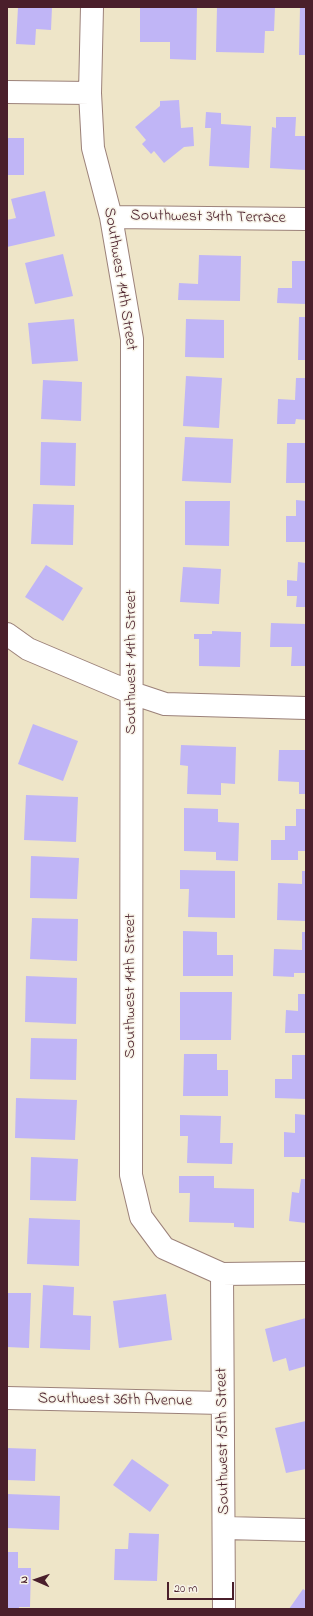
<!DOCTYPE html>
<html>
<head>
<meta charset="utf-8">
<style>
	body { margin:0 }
	#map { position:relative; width:313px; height:1616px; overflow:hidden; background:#eee5c8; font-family:"Indie Flower",sans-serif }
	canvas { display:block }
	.frame { position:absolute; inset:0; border:8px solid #4a1f2b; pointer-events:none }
	.north { position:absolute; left:16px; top:1560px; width:40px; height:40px; -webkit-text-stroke:3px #f7f3e8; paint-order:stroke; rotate:272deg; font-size:11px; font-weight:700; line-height:16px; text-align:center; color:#4a1f2b }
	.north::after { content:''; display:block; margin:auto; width:14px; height:18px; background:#4a1f2b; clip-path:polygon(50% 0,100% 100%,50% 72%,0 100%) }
	.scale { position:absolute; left:167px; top:1582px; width:67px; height:18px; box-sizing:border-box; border:2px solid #4a1f2b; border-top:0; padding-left:5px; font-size:12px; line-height:14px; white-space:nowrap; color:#4a1f2b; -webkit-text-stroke:3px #f7f3e8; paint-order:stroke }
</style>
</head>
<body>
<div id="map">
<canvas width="313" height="1616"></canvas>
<div class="frame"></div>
<div class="north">N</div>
<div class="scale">20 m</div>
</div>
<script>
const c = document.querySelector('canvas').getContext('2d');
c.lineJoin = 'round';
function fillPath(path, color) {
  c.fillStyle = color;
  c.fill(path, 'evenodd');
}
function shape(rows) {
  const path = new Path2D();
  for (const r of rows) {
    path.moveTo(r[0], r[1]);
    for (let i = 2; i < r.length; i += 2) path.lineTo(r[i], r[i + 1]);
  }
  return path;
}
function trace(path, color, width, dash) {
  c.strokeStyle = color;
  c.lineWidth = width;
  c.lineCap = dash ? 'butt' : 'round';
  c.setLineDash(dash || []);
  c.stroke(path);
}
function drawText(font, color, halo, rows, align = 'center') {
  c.font = font + ' "Indie Flower",sans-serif';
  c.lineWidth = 3;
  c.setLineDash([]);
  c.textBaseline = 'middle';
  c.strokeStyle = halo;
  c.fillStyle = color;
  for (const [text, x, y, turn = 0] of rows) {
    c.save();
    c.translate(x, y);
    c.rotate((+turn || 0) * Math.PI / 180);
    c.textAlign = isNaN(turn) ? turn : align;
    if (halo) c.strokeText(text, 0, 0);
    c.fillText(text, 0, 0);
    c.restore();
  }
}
const building = shape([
	[18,7,52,7,51,30,36,29,35,45,16,44],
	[140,7,197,7,196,60,170,59,170,42,140,42],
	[217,7,275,7,274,31,265,31,264,53,216,52],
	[300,7,306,7,306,55,299,55],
	[179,100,181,128,193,127,194,146,184,147,164,163,154,151,151,154,142,144,146,140,135,127,160,106,160,101],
	[206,112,221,113,221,124,251,126,249,168,209,166,211,128,205,128],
	[276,117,296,117,295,136,306,136,306,170,270,168,272,127,276,128],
	[7,138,24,138,24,175,7,175],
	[45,191,55,236,7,247,7,220,16,218,11,199],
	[63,254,73,296,35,304,25,263],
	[199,255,241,256,240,301,178,300,179,283,198,284],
	[292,261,306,261,306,304,277,303,278,288,292,288],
	[299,317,306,317,306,360,298,360],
	[74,319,78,361,32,364,28,323],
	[186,319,224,320,224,358,185,357],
	[186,376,222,378,219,428,183,426],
	[296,378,306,378,306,420,296,419,295,424,277,424,278,399,295,400],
	[43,380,82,382,81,421,41,419],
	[185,437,233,439,231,483,182,481],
	[41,442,76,443,75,486,40,485],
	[287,443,306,443,306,483,286,483],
	[296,500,306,501,306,542,286,542,286,516,296,516],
	[185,501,230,501,229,546,185,545],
	[33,504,74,505,73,545,31,544],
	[298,562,306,563,306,607,296,607,297,596,287,596,287,580,297,581],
	[46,565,83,588,63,621,25,597],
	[183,567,221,569,219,604,180,602],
	[271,623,306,624,306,666,291,666,292,647,270,647],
	[212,631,241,632,240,667,199,666,199,639,194,639,194,634,212,634],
	[33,724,78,741,63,781,18,764],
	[181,745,236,747,235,784,221,783,221,795,187,794,188,766,180,765],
	[279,750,306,750,306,794,299,794,299,782,278,781],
	[26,795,78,797,76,842,24,840],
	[184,808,218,809,218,822,239,823,238,861,216,860,216,852,184,851],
	[296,809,306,809,306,851,298,851,298,860,271,860,271,840,285,840,285,826,296,826],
	[31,856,79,858,77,899,30,898],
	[180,870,235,871,235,918,188,917,189,889,180,889],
	[302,871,306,871,306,921,277,920,278,883,302,884],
	[32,918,78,919,77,961,30,959],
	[183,931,217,932,217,955,233,955,233,976,183,976],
	[302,932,306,932,306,973,294,973,294,977,273,976,274,949,302,950],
	[26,976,77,978,76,1024,25,1022],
	[180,992,232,992,231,1040,180,1040],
	[298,994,306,994,306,1033,285,1033,286,1010,298,1011],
	[31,1038,77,1039,76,1080,30,1079],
	[184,1054,217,1054,217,1070,228,1070,228,1096,183,1096],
	[292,1055,306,1055,306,1099,275,1098,275,1079,292,1079],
	[16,1098,77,1100,75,1140,15,1138],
	[295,1114,306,1115,306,1157,284,1157,284,1132,295,1133],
	[180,1115,221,1116,220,1143,233,1143,232,1164,187,1163,188,1136,180,1136],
	[31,1157,78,1159,76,1201,30,1200],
	[179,1176,214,1176,214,1188,254,1189,254,1228,234,1227,234,1223,189,1222,190,1193,179,1193],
	[301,1179,306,1179,306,1223,289,1221,292,1192,299,1193],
	[29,1218,80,1220,79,1266,27,1264],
	[43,1285,74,1287,73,1315,91,1316,90,1350,40,1348],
	[7,1293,31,1293,29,1348,7,1347],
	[166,1294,172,1340,119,1348,113,1301],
	[306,1318,306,1366,289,1371,286,1358,273,1362,265,1329],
	[306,1421,306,1469,286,1473,275,1428],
	[7,1448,36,1449,35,1481,7,1480],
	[132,1459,169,1485,150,1512,113,1485],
	[7,1494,60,1496,59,1530,7,1528],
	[129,1533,159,1534,157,1581,114,1580,115,1549,128,1549],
	[7,1552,18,1552,18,1568,31,1568,30,1607,19,1607,19,1609,7,1609],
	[303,1589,306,1591,306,1609,289,1609]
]);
const minor = shape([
	[92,7,90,93,93,148,111,217,132,339,131,1175,141,1217,164,1248,222,1274,306,1273],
	[7,92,90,93],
	[111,217,306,219],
	[7,634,28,649,132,693,165,704,306,708],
	[222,1274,224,1609],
	[7,1398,222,1403],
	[225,1528,306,1530]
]);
const streetNames = [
	["Southwest 34th Terrace",208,218,1],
	["Southwest 14th Street",119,279,81],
	["Southwest 14th Street",132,662,-90],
	["Southwest 14th Street",131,986,-90],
	["Southwest 36th Avenue",115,1401,1],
	["Southwest 15th Street",224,1441,-91]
];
fillPath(building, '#c0b5f6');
trace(minor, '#9c827a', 24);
trace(minor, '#fff', 22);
drawText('16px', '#4a1f2b', '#f7f3e8', streetNames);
</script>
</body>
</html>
